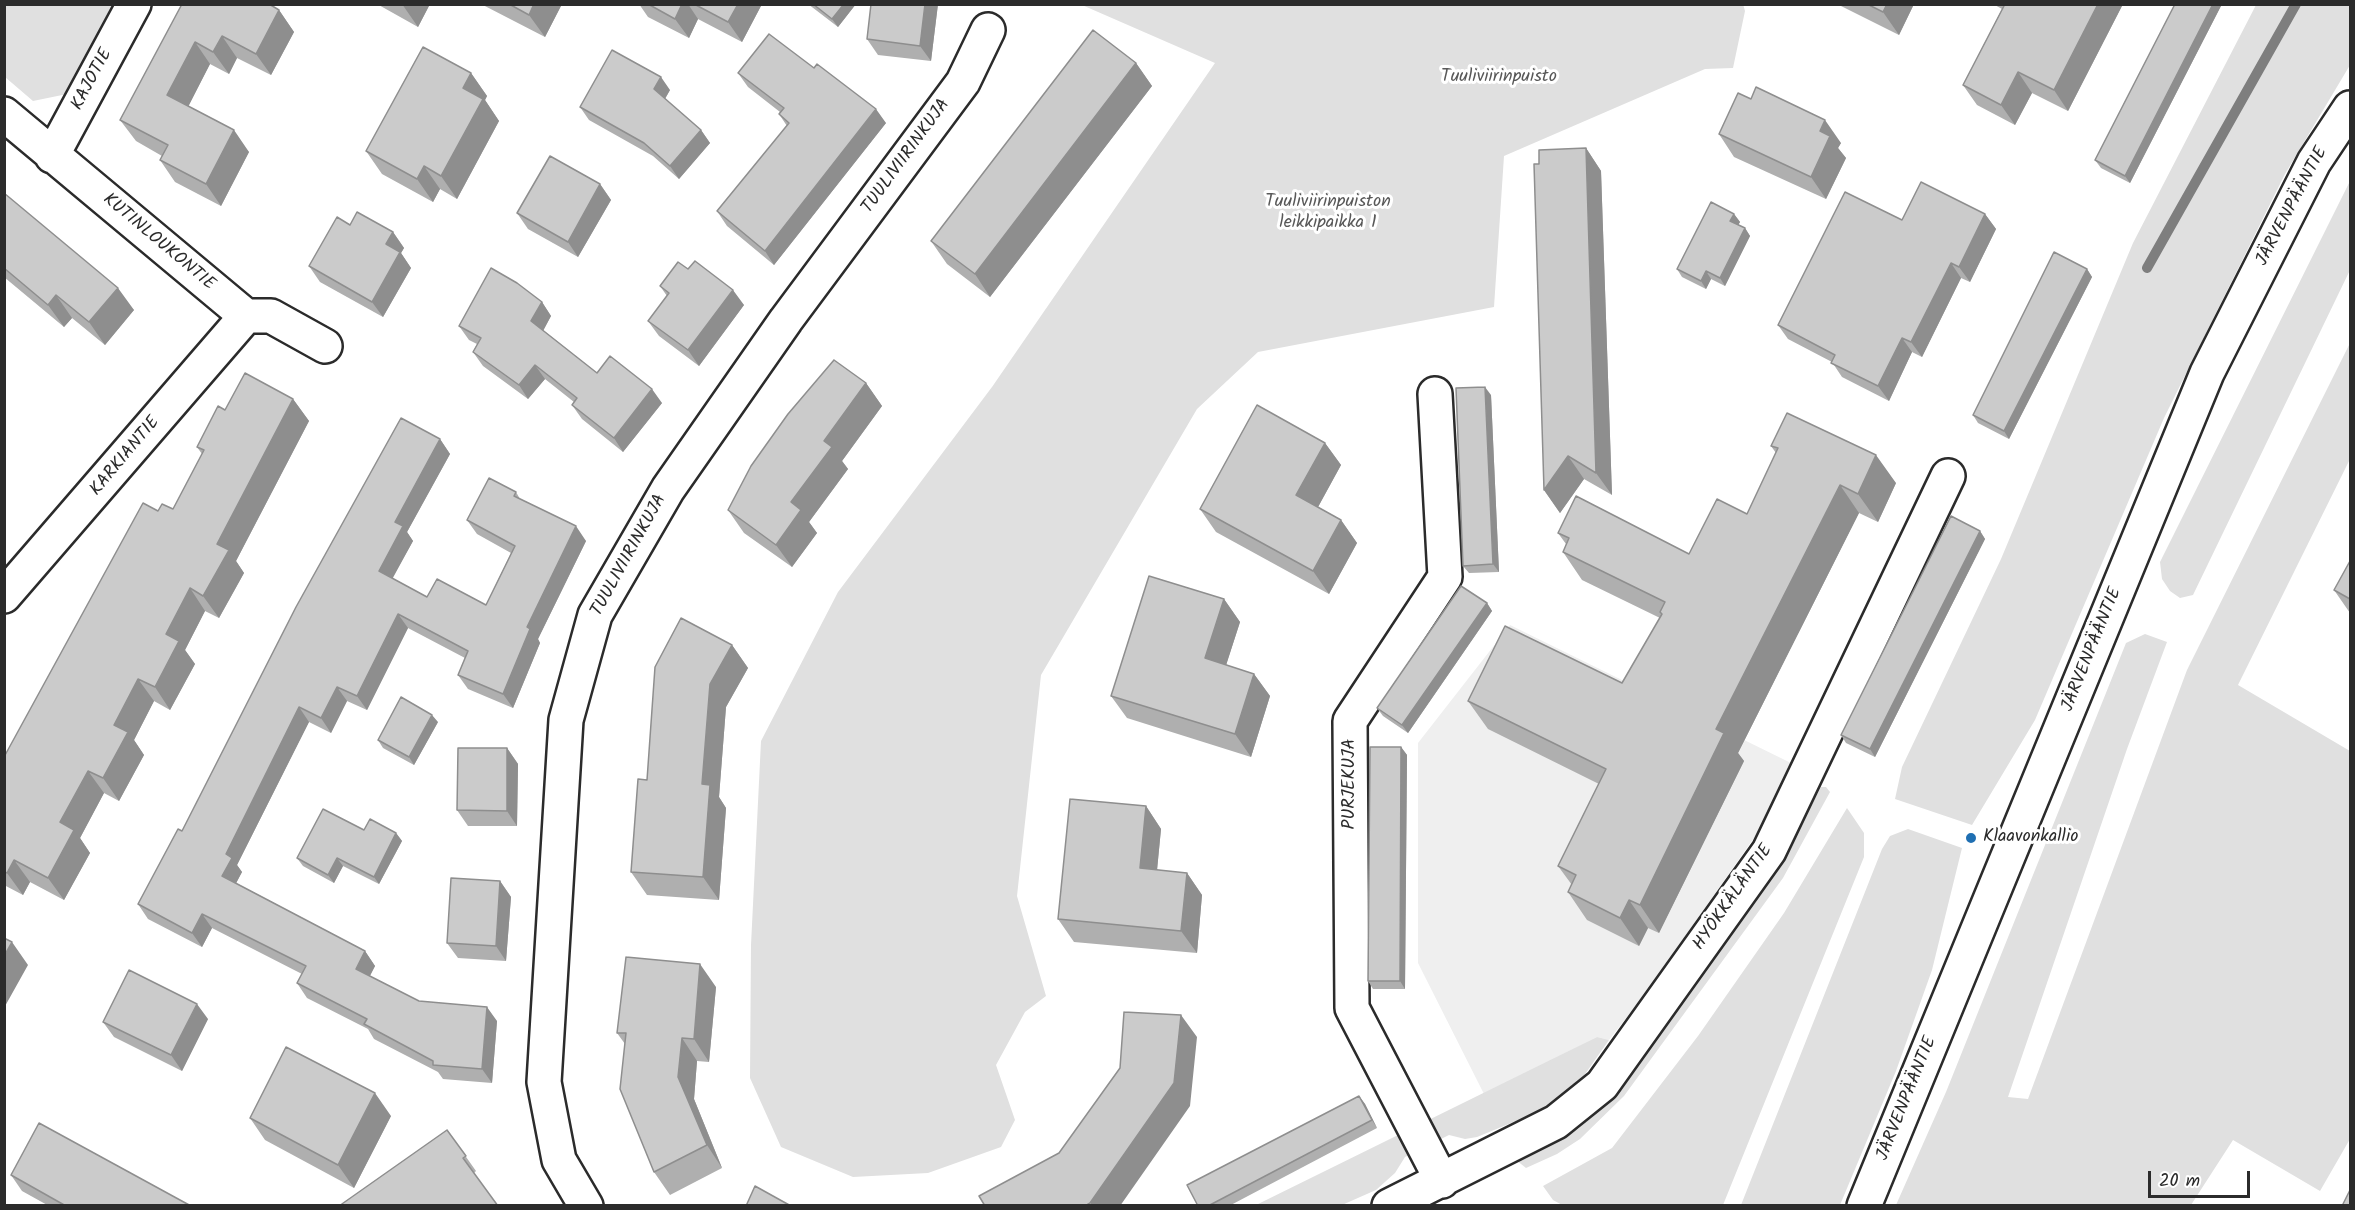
<!DOCTYPE html>
<html>
<head>
<meta charset="utf-8">
<style>
	body { margin:0 }
	#map { position:relative; width:2355px; height:1210px; overflow:hidden; background:#fff; font-family:Kalam,sans-serif }
	canvas { display:block }
	.frame { position:absolute; inset:0; border:6px solid #2b2b2b; pointer-events:none }
	.scale { position:absolute; left:2148px; top:1171px; width:102px; height:27px; box-sizing:border-box; border:3px solid #2b2b2b; border-top:0; padding-left:8px; font-size:18px; line-height:21px; white-space:nowrap; color:#2b2b2b; -webkit-text-stroke:4px #fff; paint-order:stroke }
</style>
</head>
<body>
<div id="map">
<canvas width="2355" height="1210"></canvas>
<div class="frame"></div>
<div class="scale">20 m</div>
</div>
<script>
const c = document.querySelector('canvas').getContext('2d');
c.lineJoin = 'round';
function fillPath(path, color) {
  c.fillStyle = color;
  c.fill(path, 'evenodd');
}
function shape(rows) {
  const path = new Path2D();
  for (const r of rows) {
    path.moveTo(r[0], r[1]);
    for (let i = 2; i < r.length; i += 2) path.lineTo(r[i], r[i + 1]);
  }
  return path;
}
function trace(path, color, width, dash) {
  c.strokeStyle = color;
  c.lineWidth = width;
  c.lineCap = dash ? 'butt' : 'round';
  c.setLineDash(dash || []);
  c.stroke(path);
}
function drawText(font, color, halo, rows, align = 'center') {
  c.font = font + ' Kalam,sans-serif';
  c.lineWidth = 6;
  c.setLineDash([]);
  c.textBaseline = 'middle';
  c.strokeStyle = halo;
  c.fillStyle = color;
  for (const [text, x, y, turn = 0] of rows) {
    c.save();
    c.translate(x, y);
    c.rotate((+turn || 0) * Math.PI / 180);
    c.textAlign = isNaN(turn) ? turn : align;
    if (halo) c.strokeText(text, 0, 0);
    c.fillText(text, 0, 0);
    c.restore();
  }
}
const built = shape([
	[1510,625,1793,764,1763,825,1641,999,1609,1040,1597,1037,1484,1094,1418,963,1418,743]
]);
const green = shape([
	[4,5,118,5,72,93,33,101,5,77],
	[1082,5,1743,4,1745,11,1733,68,1705,69,1504,156,1494,307,1258,352,1197,409,1041,675,1017,896,1046,996,1025,1012,996,1065,1015,1120,1001,1147,928,1173,853,1177,781,1147,750,1078,751,945,761,741,838,592,992,387,1215,63],
	[2256,5,2350,5,2350,65,2285,174,2164,418,2035,720,1972,825,1895,799,1902,767,2001,559,2133,243],
	[2350,181,2350,270,2193,595,2180,598,2170,591,2162,579,2160,562],
	[2350,343,2350,459,2238,685,2350,751,2350,1139,2320,1191,2233,1140,2191,1205,1896,1205,1946,1092,2126,643,2145,634,2167,642,2127,749,2008,1097,2028,1099,2187,670],
	[1821,787,1826,787,1830,792,1783,878,1624,1096,1580,1139,1557,1154,1526,1168,1516,1160,1578,1129,1611,1100,1774,875],
	[1847,808,1864,833,1864,857,1723,1205,1564,1206,1553,1200,1543,1186,1612,1148,1698,1036,1784,913],
	[1908,829,1962,848,1932,970,1896,1071,1840,1205,1741,1205,1882,849,1890,836],
	[1597,1037,1609,1040,1583,1077,1564,1095,1538,1112,1477,1137,1465,1139,1449,1135,1405,1157,1395,1173,1376,1190,1342,1205,1254,1206]
]);
const stream = shape([
	[2147,268,2296,4]
]);
const minor = shape([
	[4,114,246,316,271,316,325,346],
	[52,156,134,4],
	[1435,394,1445,577,1350,721,1352,1008,1442,1181],
	[4,596,246,316],
	[586,1206,559,1160,544,1082,566,720,595,615,668,489,786,320,963,82,988,30],
	[1389,1206,1556,1122,1602,1085,1769,851,1948,476]
]);
const major = shape([
	[1864,1206,2207,373,2314,162,2350,108]
]);
const wall = shape([
	[182,4,279,10,294,32,271,75,237,58,229,74,210,64,188,106,249,152,221,206,175,182,160,160,162,156,136,141,120,120],
	[377,4,430,4,418,27],
	[481,4,562,4,545,37],
	[639,4,762,4,742,42,698,19,689,38,648,17],
	[808,4,856,4,838,27],
	[938,4,931,61,878,55,867,39],
	[1837,4,1914,4,1899,35],
	[1993,4,2123,4,2068,111,2032,93,2015,125,1977,105,1963,85,2002,9],
	[2175,4,2222,4,2130,183,2101,168,2095,160],
	[1136,63,1152,86,990,297,947,264,931,241],
	[471,73,487,96,485,100,499,121,457,199,440,189,433,202,382,174,366,151],
	[738,73,886,123,774,265,727,226,717,211,787,126,779,114,780,112,748,87],
	[670,90,665,99,701,130,710,143,679,179,653,156,589,120,580,107],
	[1719,134,1841,143,1838,148,1846,158,1826,199,1734,157],
	[1586,148,1601,171,1612,495,1584,479,1560,513,1544,490,1539,164],
	[600,184,611,200,578,257,528,229,517,213],
	[4,193,134,310,105,345,72,318,64,327,4,277],
	[1734,214,1740,222,1738,225,1745,228,1750,236,1725,286,1711,279,1706,289,1682,277,1677,269],
	[1985,214,1996,229,1970,282,1961,278,1922,357,1912,352,1889,401,1842,377,1832,362,1788,339,1778,325,1902,220],
	[350,225,393,232,404,248,401,253,411,268,383,317,320,282,309,266],
	[688,269,744,305,699,366,659,336,648,321,667,296,660,286],
	[2087,269,2092,277,2009,439,1978,423,1973,415],
	[542,302,551,316,543,330,597,373,662,403,623,452,582,419,572,405,574,402,545,379,528,399,483,366,473,352,477,344,469,340,459,326],
	[866,383,882,406,842,461,848,469,809,522,817,533,792,567,744,533,728,510],
	[1491,395,1499,572,1469,573,1463,566],
	[293,399,309,421,236,561,244,573,219,618,205,611,185,650,195,664,170,710,154,701,134,740,144,755,119,801,104,793,80,838,90,853,64,900,30,882,23,895,4,885,4,757,158,511,173,509,202,454,197,447,225,410],
	[440,439,450,454,407,532,413,541,392,578,427,597,486,605,511,553,477,534,467,520,516,492,520,499,586,541,538,639,540,643,513,708,468,689,458,675,465,658,408,628,367,710,347,701,331,733,309,722,237,865,242,872,236,883,365,951,375,966,370,976,419,1001,497,1021,492,1083,443,1079,438,1072,374,1039,368,1029,307,998,297,983,302,974,212,928,202,947,148,919,138,904,182,831],
	[1325,443,1341,465,1318,507,1341,520,1357,543,1329,594,1216,532,1200,509],
	[1771,446,1896,483,1878,522,1859,513,1738,753,1744,761,1659,933,1648,928,1639,946,1587,920,1568,892,1572,885,1558,866,1599,784,1488,729,1468,701,1622,683,1660,618,1582,580,1563,552,1566,544,1558,533,1689,554,1747,514,1776,453],
	[1980,531,1985,539,1875,757,1846,743,1841,735],
	[2350,561,2350,613,2334,590],
	[1224,599,1240,622,1226,665,1254,674,1270,696,1251,757,1127,718,1111,696],
	[1487,603,1492,611,1408,733,1383,716,1377,708],
	[732,645,748,668,726,707,719,797,726,808,719,900,647,895,631,872,647,780],
	[438,722,414,765,383,748,378,740],
	[1401,747,1407,755,1405,989,1373,989,1368,981],
	[507,748,518,764,517,826,468,826,457,810],
	[1146,806,1161,829,1157,870,1187,873,1202,895,1197,953,1074,942,1058,919],
	[364,830,396,833,402,841,379,884,343,866,334,883,303,866,297,858],
	[500,881,511,897,506,961,458,958,447,943],
	[716,987,709,1062,697,1061,694,1099,722,1168,670,1195,654,1172,625,1044,617,1033],
	[208,1019,182,1071,114,1037,103,1022],
	[1359,1096,1365,1104,1377,1128,1229,1206,1198,1206],
	[391,1116,354,1188,265,1140,250,1118],
	[447,1130,476,1171,474,1173,339,1206],
	[11,1175,191,1206,49,1206,22,1191]
]);
const shadedWall = shape([
	[402,4,430,4,418,27],
	[534,4,562,4,545,37,529,15],
	[682,4,688,4,698,19,689,38,675,19],
	[738,4,762,4,742,42,728,22],
	[844,4,856,4,838,27,832,19],
	[925,4,938,4,931,61,920,46],
	[1887,4,1914,4,1899,35,1883,12],
	[2098,4,2123,4,2068,111,2054,90],
	[2213,4,2222,4,2130,183,2125,176],
	[279,10,294,32,271,75,256,54],
	[222,36,237,58,229,74,213,52],
	[195,42,210,64,183,117,167,95],
	[1136,63,1152,86,990,297,975,274],
	[2018,72,2032,93,2015,125,2001,105],
	[471,73,487,96,485,100,499,121,457,199,441,176,463,88],
	[661,77,670,90,663,102,654,89],
	[876,109,886,123,774,265,765,251],
	[1825,120,1841,143,1838,148,1846,158,1826,199,1811,177,1820,131],
	[234,130,249,152,221,206,206,184],
	[701,130,710,143,679,179,670,166],
	[1586,148,1601,171,1612,495,1596,473],
	[424,166,440,189,433,202,417,179],
	[600,184,611,200,578,257,568,242],
	[1734,214,1740,222,1736,229,1730,221],
	[1985,214,1996,229,1970,282,1959,267],
	[1745,228,1750,236,1725,286,1720,278],
	[393,232,404,248,401,253,411,268,383,317,372,302,386,244],
	[1951,263,1961,278,1922,357,1911,342],
	[2087,269,2092,277,2009,439,2004,431],
	[1706,271,1711,279,1706,289,1701,281],
	[118,288,134,310,105,345,89,322],
	[733,290,744,305,699,366,688,350],
	[56,295,72,318,64,327,48,305],
	[542,302,551,316,541,335,531,321],
	[1902,338,1912,352,1889,401,1878,386],
	[535,365,545,379,528,399,519,385],
	[866,383,882,406,842,461,848,469,809,522,817,533,792,567,776,545,791,502,824,441],
	[1485,387,1491,395,1499,572,1493,564],
	[652,389,662,403,623,452,614,438],
	[293,399,309,421,236,561,244,573,219,618,203,596,217,544],
	[440,439,450,454,407,532,413,541,389,585,379,571,395,522],
	[1325,443,1341,465,1312,518,1296,495],
	[1876,455,1896,483,1878,522,1858,494],
	[1568,456,1584,479,1560,513,1544,490],
	[1840,485,1859,513,1738,753,1744,761,1659,933,1640,905,1716,729],
	[1341,520,1357,543,1329,594,1313,571],
	[576,526,586,541,538,639,540,643,513,708,503,694,527,627],
	[1980,531,1985,539,1875,757,1870,749],
	[190,588,205,611,185,650,195,664,170,710,155,687,166,634],
	[1224,599,1240,622,1221,681,1205,658],
	[1487,603,1492,611,1408,733,1402,725],
	[398,614,408,628,367,710,357,696],
	[732,645,748,668,726,707,719,797,726,808,719,900,703,877,702,784,710,684],
	[1254,674,1270,696,1251,757,1235,734],
	[138,679,154,701,134,740,144,755,119,801,103,778,114,725],
	[337,687,347,701,331,733,321,718],
	[299,707,309,722,237,865,242,872,232,891,222,876,226,854],
	[432,715,438,722,414,765,409,757],
	[1401,747,1407,755,1405,989,1400,981],
	[507,748,518,764,517,826,507,811],
	[88,771,104,793,80,838,90,853,64,900,48,878,60,822],
	[1146,806,1161,829,1155,891,1140,868],
	[396,833,402,841,379,884,374,877],
	[337,858,343,866,334,883,328,875],
	[14,860,30,882,23,895,7,873],
	[1187,873,1202,895,1197,953,1181,931],
	[500,881,511,897,506,961,496,946],
	[1629,900,1648,928,1639,946,1620,918],
	[202,914,212,928,202,947,192,933],
	[12,942,28,965,4,1008,4,956],
	[365,951,375,966,366,983,356,969],
	[700,964,716,987,709,1062,694,1039],
	[197,1004,208,1019,182,1071,171,1055],
	[487,1007,497,1021,492,1083,482,1069],
	[1181,1015,1197,1037,1190,1106,1120,1206,1092,1206,1090,1203],
	[682,1038,697,1061,694,1099,722,1168,707,1145,678,1077],
	[375,1093,391,1116,354,1188,338,1165],
	[1359,1096,1365,1104,1377,1128,1372,1120]
]);
const building = shape([
	[182,4,269,4,279,10,256,54,222,36,213,52,195,42,167,95,234,130,206,184,160,160,168,145,120,120,182,4],
	[509,4,534,4,529,15,509,4],
	[648,4,682,4,675,19,648,4],
	[694,4,738,4,728,22,694,4],
	[813,4,844,4,832,19,813,4],
	[871,4,925,4,920,46,867,39,871,4],
	[1867,4,1887,4,1883,12,1867,4],
	[2005,4,2098,4,2054,90,2018,72,2001,105,1963,85,2005,4],
	[2175,4,2213,4,2125,176,2095,160,2175,4],
	[1093,30,1136,63,975,274,931,241,1093,30],
	[769,34,814,68,817,64,876,109,765,251,717,211,789,123,779,114,784,108,738,73,769,34],
	[423,47,471,73,463,88,483,99,441,176,424,166,417,179,366,151,423,47],
	[612,50,661,77,654,89,701,130,670,166,644,143,580,107,612,50],
	[1756,87,1825,120,1820,131,1830,136,1811,177,1719,134,1738,93,1751,99,1756,87],
	[1586,148,1596,473,1568,456,1544,490,1534,164,1539,164,1539,150,1586,148],
	[550,156,600,184,568,242,517,213,550,156],
	[1921,182,1985,214,1959,267,1951,263,1911,342,1902,338,1878,386,1831,363,1835,355,1778,325,1845,192,1902,220,1921,182],
	[4,193,118,288,89,322,56,295,48,305,4,268,4,193],
	[1711,202,1734,214,1730,221,1745,228,1720,278,1706,271,1701,281,1677,269,1711,202],
	[357,212,393,232,386,244,400,252,372,302,309,266,337,217,350,225,357,212],
	[2054,252,2087,269,2004,431,1973,415,2054,252],
	[695,261,733,290,688,350,648,321,669,293,660,286,678,262,688,269,695,261],
	[491,268,517,283,542,302,531,321,597,373,610,356,652,389,614,438,572,405,577,398,535,365,519,385,473,352,481,338,459,326,491,268],
	[834,360,866,383,824,441,832,447,791,502,801,510,776,545,728,510,751,466,788,414,834,360],
	[245,373,293,399,217,544,229,550,203,596,190,588,166,634,179,641,155,687,138,679,114,725,128,732,103,778,88,771,60,822,74,830,48,878,14,860,7,873,4,871,4,757,143,503,158,511,162,504,173,509,204,450,197,447,218,406,225,410,245,373],
	[1485,387,1493,564,1463,566,1456,388,1485,387],
	[1257,405,1325,443,1296,495,1341,520,1313,571,1200,509,1257,405],
	[1787,413,1876,455,1858,494,1840,485,1716,729,1724,733,1640,905,1629,900,1620,918,1568,892,1576,875,1558,866,1606,769,1468,701,1505,626,1622,683,1662,614,1660,612,1665,602,1563,552,1569,538,1558,533,1576,496,1689,554,1717,499,1747,514,1778,448,1771,446,1787,413],
	[401,418,440,439,395,522,403,526,379,571,427,597,437,579,486,605,515,546,467,520,489,478,516,492,514,496,576,526,527,627,530,629,503,694,458,675,468,651,398,614,357,696,337,687,321,718,299,707,226,854,232,858,222,876,365,951,356,969,419,1001,487,1007,482,1069,433,1065,433,1061,364,1024,367,1019,297,983,306,966,202,914,192,933,138,904,178,829,182,831,296,607,401,418],
	[1951,516,1980,531,1870,749,1841,735,1951,516],
	[2350,561,2350,599,2334,590,2350,561],
	[1149,576,1224,599,1205,658,1254,674,1235,734,1111,696,1149,576],
	[1461,586,1487,603,1402,725,1377,708,1461,586],
	[681,618,732,645,710,684,702,784,710,785,703,877,631,872,638,779,647,780,655,667,681,618],
	[401,697,432,715,409,757,378,740,401,697],
	[1370,747,1401,747,1400,981,1368,981,1370,747],
	[458,748,507,748,507,811,457,810,458,748],
	[1070,799,1146,806,1140,868,1187,873,1181,931,1058,919,1070,799],
	[323,809,364,830,370,819,396,833,374,877,337,858,328,875,297,858,323,809],
	[451,878,500,881,496,946,447,943,451,878],
	[4,938,12,942,4,956,4,938],
	[626,957,700,964,694,1039,682,1038,678,1077,707,1145,654,1172,620,1089,626,1033,617,1033,626,957],
	[129,970,197,1004,171,1055,103,1022,129,970],
	[1124,1012,1181,1015,1174,1083,1090,1203,1085,1206,985,1206,979,1196,1059,1153,1120,1068,1124,1012],
	[286,1047,375,1093,338,1165,250,1118,286,1047],
	[1359,1096,1372,1120,1208,1206,1198,1206,1187,1185,1359,1096],
	[39,1123,191,1206,66,1206,11,1175,39,1123],
	[447,1130,466,1156,463,1158,498,1206,339,1206,447,1130],
	[755,1186,791,1206,746,1206,755,1186],
	[2350,1190,2350,1206,2342,1206,2350,1190]
]);
const markers = [
	[1971,838,6,"#1f6fb2"]
];
const parkNames = [
	["Tuuliviirinpuisto",1499,78],
	["Tuuliviirinpuiston",1328,203],
	["leikkipaikka 1",1328,224]
];
const streetNames = [
	["KAJOTIE",93,80,-62],
	["TUULIVIIRINKUJA",907,157,-54],
	["JÄRVENPÄÄNTIE",2293,207,-62],
	["KUTINLOUKONTIE",158,243,40],
	["KARKIANTIE",126,457,-50],
	["TUULIVIIRINKUJA",630,556,-61],
	["JÄRVENPÄÄNTIE",2093,650,-68],
	["PURJEKUJA",1351,784,-90],
	["HYÖKKÄLÄNTIE",1734,898,-55],
	["JÄRVENPÄÄNTIE",1908,1099,-68]
];
const poiNames = [
	["Klaavonkallio",1983,838]
];
fillPath(built, '#efefef');
fillPath(green, '#e0e0e0');
trace(stream, '#7e7e7e', 10);
trace(minor, '#2b2b2b', 38);
trace(major, '#2b2b2b', 38);
trace(minor, '#fff', 33);
trace(major, '#fff', 33);
fillPath(wall, '#afafaf');
fillPath(shadedWall, '#8e8e8e');
fillPath(building, '#cbcbcb');
trace(building, '#8e8e8e', 1.5);
for (const [x, y, r, color] of markers) {
  const dot = new Path2D();
  dot.arc(x, y, r, 0, 2 * Math.PI);
  c.fillStyle = color;
  c.fill(dot);
  trace(dot, '#fff', 2);
}
drawText('18px', '#585858', '#fff', parkNames);
drawText('18px', '#2b2b2b', '#fff', streetNames);
drawText('18px', '#2b2b2b', '#fff', poiNames, 'left');
</script>
</body>
</html>
